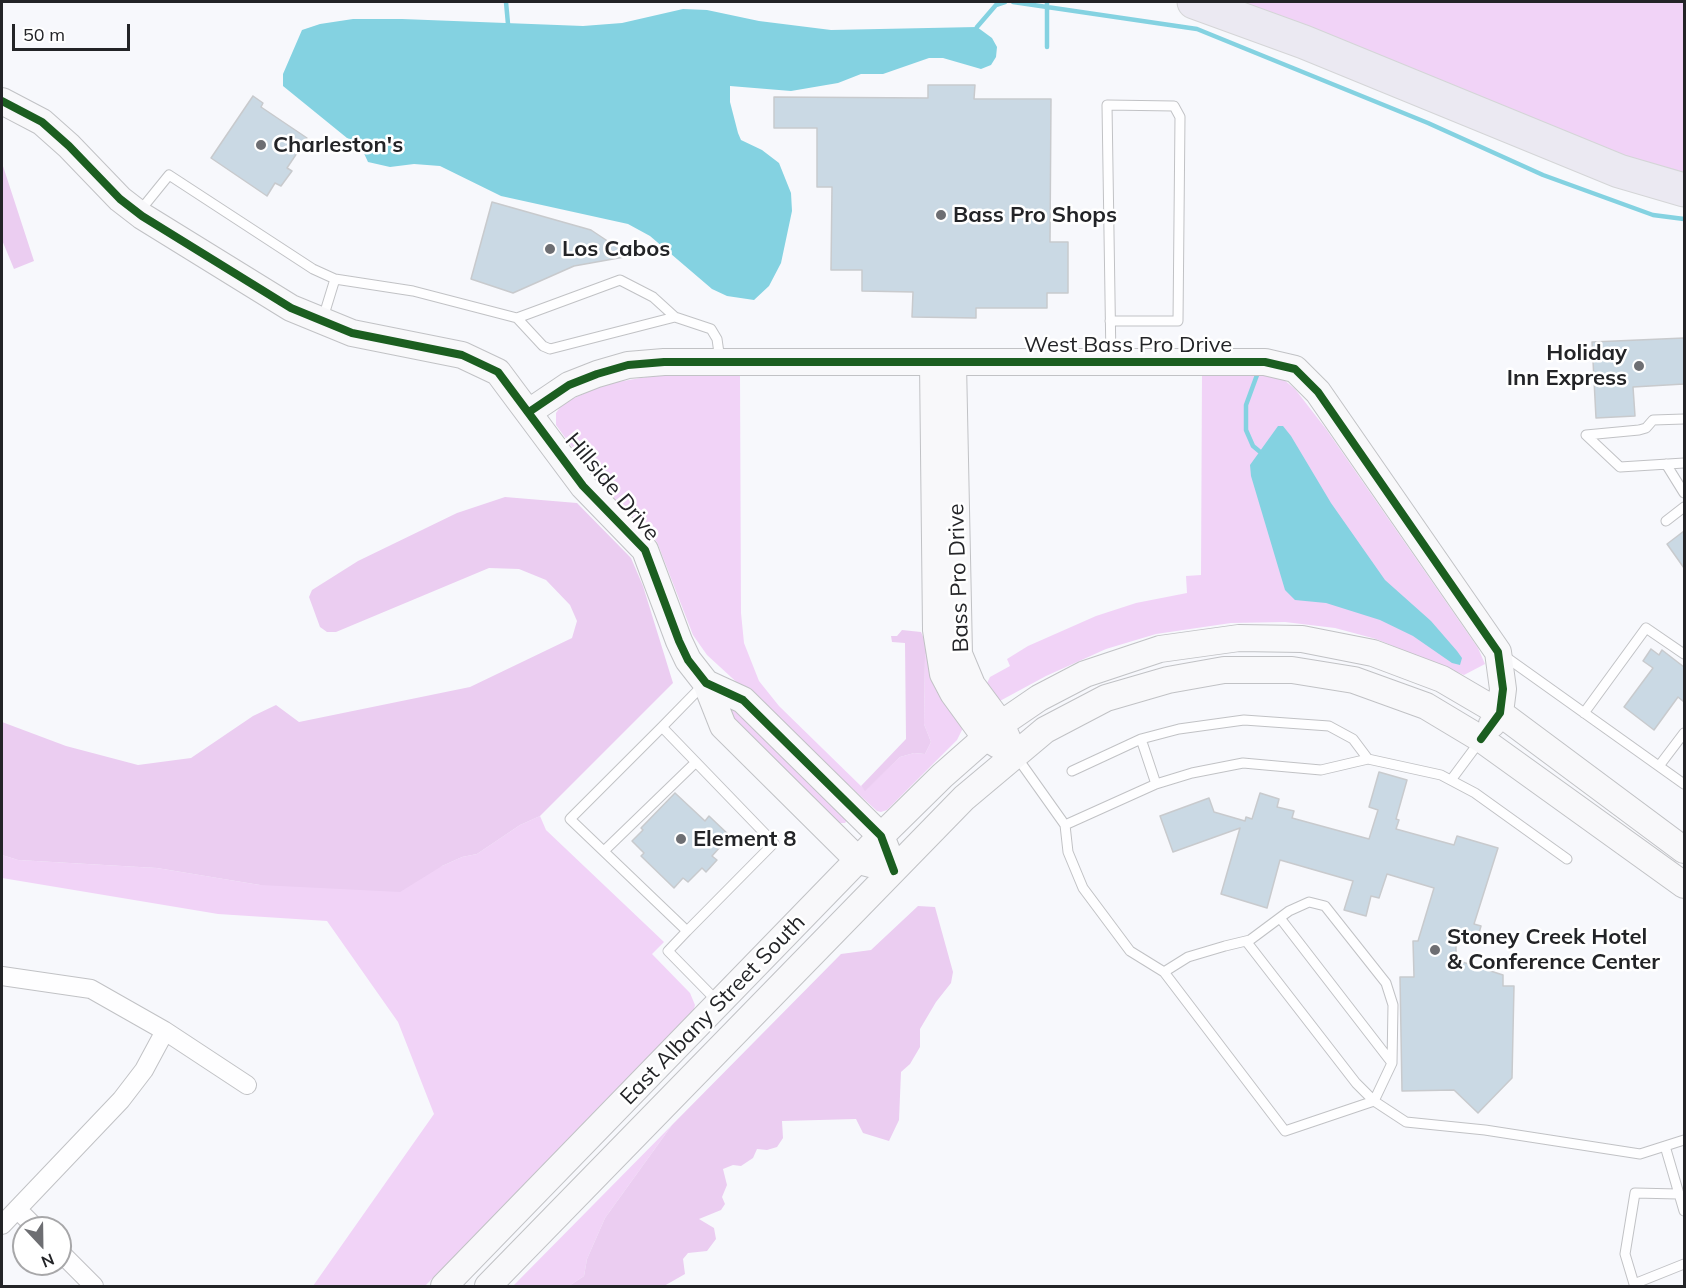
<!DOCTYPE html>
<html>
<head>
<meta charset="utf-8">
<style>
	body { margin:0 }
	#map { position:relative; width:1686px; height:1288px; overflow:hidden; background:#f7f8fc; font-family:Mulish,sans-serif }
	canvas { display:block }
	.frame { position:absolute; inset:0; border:3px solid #232427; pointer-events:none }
	.north { position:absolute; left:12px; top:1216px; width:60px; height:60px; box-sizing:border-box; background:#fff; border:2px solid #a7a7a9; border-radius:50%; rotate:158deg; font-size:16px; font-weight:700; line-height:24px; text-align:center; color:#232427 }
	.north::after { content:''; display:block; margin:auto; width:21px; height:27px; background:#6d6e72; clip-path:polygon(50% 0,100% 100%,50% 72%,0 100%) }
	.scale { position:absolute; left:12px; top:24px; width:118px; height:27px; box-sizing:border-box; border:3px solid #232427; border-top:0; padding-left:8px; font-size:18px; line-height:21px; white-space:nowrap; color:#232427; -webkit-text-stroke:4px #fff; paint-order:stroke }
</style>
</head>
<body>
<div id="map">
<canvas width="1686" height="1288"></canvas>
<div class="frame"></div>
<div class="north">N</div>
<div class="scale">50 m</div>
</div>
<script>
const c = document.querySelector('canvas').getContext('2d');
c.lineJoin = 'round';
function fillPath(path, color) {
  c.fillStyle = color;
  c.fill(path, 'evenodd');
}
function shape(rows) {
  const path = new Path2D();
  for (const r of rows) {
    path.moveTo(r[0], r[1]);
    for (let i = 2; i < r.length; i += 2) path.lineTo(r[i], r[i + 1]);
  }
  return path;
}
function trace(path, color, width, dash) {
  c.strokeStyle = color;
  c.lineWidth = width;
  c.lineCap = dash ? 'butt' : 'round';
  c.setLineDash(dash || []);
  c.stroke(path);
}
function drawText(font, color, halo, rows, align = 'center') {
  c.font = font + ' Mulish,sans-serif';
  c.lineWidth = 5;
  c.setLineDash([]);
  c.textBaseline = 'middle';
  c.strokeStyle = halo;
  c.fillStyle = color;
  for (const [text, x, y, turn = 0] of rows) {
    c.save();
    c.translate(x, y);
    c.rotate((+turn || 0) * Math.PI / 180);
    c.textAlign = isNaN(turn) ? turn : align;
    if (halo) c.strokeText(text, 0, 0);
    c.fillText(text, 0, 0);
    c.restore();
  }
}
const green = shape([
	[1221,2,1684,2,1684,175,1603,150],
	[740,374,741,613,744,643,759,681,779,706,865,790,900,757,914,753,925,754,931,742,924,724,925,656,928,648,964,726,957,740,887,810,881,812,877,811,707,655,693,635,657,542,596,480,556,425,556,413,563,403,606,384,652,376],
	[1202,375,1272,376,1283,379,1295,389,1326,429,1478,648,1485,664,1464,675,1376,639,1335,628,1285,622,1231,623,1156,634,1106,649,1046,676,998,702,987,683,990,677,1010,666,1007,659,1028,646,1096,616,1136,603,1187,593,1186,576,1201,575],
	[726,705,735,710,847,820,845,823,838,823,731,717],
	[540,816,546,830,664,942,652,954,690,993,695,1005,693,1013,425,1286,313,1286,434,1114,398,1022,327,921,218,914,2,878,2,855,18,860,157,868,260,885,442,866,462,857,477,854,520,825],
	[672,1125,605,1218,587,1259,584,1276,569,1286,513,1286]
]);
const forest = shape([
	[2,163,34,261,14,269,2,240],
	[505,497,577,503,631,558,643,586,673,683,540,816,520,825,477,854,462,857,442,866,400,892,260,885,157,868,18,860,2,855,2,722,66,746,138,765,191,758,253,716,276,705,299,722,470,687,572,638,577,621,570,605,546,580,519,569,489,568,336,632,327,632,320,627,309,597,312,590,358,561,457,513],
	[902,630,921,632,928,648,925,656,924,724,931,742,925,754,914,753,900,757,865,791,861,786,906,739,905,643,892,642,891,636,897,636],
	[918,906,935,907,953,972,951,983,936,1002,920,1029,920,1047,910,1064,901,1072,899,1120,889,1141,863,1133,856,1119,782,1121,783,1138,777,1147,767,1150,757,1149,753,1158,741,1166,733,1165,723,1169,727,1185,722,1197,725,1204,721,1210,699,1219,714,1228,716,1239,707,1251,688,1253,683,1259,685,1274,664,1286,569,1286,584,1276,587,1259,605,1218,672,1125,841,954,871,950]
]);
const water = shape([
	[683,9,707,10,759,21,831,30,977,27,992,38,997,47,996,57,991,65,981,69,943,58,929,58,883,74,861,74,838,83,791,91,730,86,730,102,738,133,741,140,762,150,779,163,791,193,792,211,781,263,769,286,754,300,727,296,712,289,650,236,628,224,501,196,440,166,414,164,390,167,368,162,361,147,347,138,283,86,283,74,302,30,320,24,353,19,402,19,583,26,622,23],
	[1278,426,1283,426,1291,436,1331,503,1385,580,1431,621,1457,651,1462,658,1460,665,1452,663,1413,636,1380,620,1326,603,1295,600,1285,590,1251,476,1250,465]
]);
const stream = shape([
	[506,2,508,24],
	[1013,2,1197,29,1428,123,1543,175,1653,215,1684,219],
	[977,27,996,5,1005,2],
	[1047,47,1047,2],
	[1257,375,1246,405,1246,430,1253,446,1259,451]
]);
const building = shape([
	[928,85,975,85,974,99,1051,99,1050,242,1068,242,1068,293,1047,293,1047,308,976,308,976,318,912,317,913,292,862,291,862,270,831,270,832,187,817,187,817,128,774,128,774,97,928,98,928,85],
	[253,96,263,103,261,107,307,138,287,168,292,171,281,186,275,183,267,196,211,158,253,96],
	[492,202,591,230,630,256,574,266,513,293,471,279,492,202],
	[1684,338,1684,384,1633,387,1635,416,1596,418,1592,342,1684,338],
	[1684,531,1684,568,1667,544,1684,531],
	[1651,649,1659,655,1662,650,1684,667,1684,702,1678,697,1654,730,1624,707,1653,668,1643,661,1651,649],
	[1379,772,1407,780,1396,819,1399,820,1396,829,1454,845,1457,836,1498,848,1474,924,1481,926,1477,940,1456,934,1456,960,1503,975,1503,986,1514,986,1512,1078,1478,1113,1454,1090,1402,1091,1400,977,1414,977,1413,941,1418,941,1434,888,1387,874,1379,898,1371,896,1366,916,1344,910,1353,881,1280,860,1267,908,1221,894,1240,828,1173,852,1160,816,1209,798,1214,812,1245,821,1246,817,1252,819,1260,793,1279,799,1277,807,1294,811,1292,818,1369,839,1378,810,1369,807,1379,772],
	[675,793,705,821,709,816,730,836,712,856,717,860,706,872,702,868,688,882,683,878,674,888,641,856,644,853,632,841,643,830,641,828,675,793]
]);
const lane = shape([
	[139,212,169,175,313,269,335,279],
	[323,318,335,279,413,291,517,318,620,280,653,297,675,317,711,329,717,339,720,360],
	[517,318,543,346,550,349,675,317],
	[1110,321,1178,321,1180,117,1174,106,1107,105,1111,361],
	[1586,435,1620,467,1684,463],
	[1586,435,1639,430,1646,428,1653,420,1684,419],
	[1666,464,1684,493],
	[1666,521,1684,507],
	[1503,655,1684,784],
	[1584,713,1646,628,1684,654],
	[662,727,774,843,687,931,570,819,662,727,704,684],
	[1141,739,1156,784],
	[1016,756,1065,825,1068,852,1083,888,1130,951,1164,972,1285,1131,1374,1101,1406,1122,1485,1130,1640,1154,1684,1140],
	[1659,766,1684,733],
	[1072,771,1141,739,1179,729,1244,720,1329,726,1353,739,1368,759],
	[1451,780,1480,741],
	[1065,825,1156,784,1192,773,1243,763,1321,770,1368,759,1441,775,1475,793,1567,859],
	[604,851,696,762],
	[1280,918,1392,1063],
	[687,931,668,951,718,1002],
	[1164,972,1188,957,1225,946,1250,940,1289,911,1309,902,1325,906,1386,983,1393,1005,1392,1063,1374,1101,1356,1083,1246,941],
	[1665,1146,1684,1211],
	[1678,1194,1635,1193,1625,1254,1634,1284,1684,1264]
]);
const street = shape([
	[2,976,91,989,165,1031,247,1085],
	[17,1209,36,1228],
	[2,1225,121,1100,144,1070,165,1031],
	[60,1252,94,1286]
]);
const secondary = shape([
	[2,101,42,122,69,146,120,199,142,216,291,308,352,333,462,355,498,372,583,486,645,550,679,641,688,660,706,683,743,700,881,836,887,851],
	[933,363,936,630,943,674,953,693,985,737,998,745],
	[953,363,959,654,972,685,1001,724,1008,740],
	[529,412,569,385,597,374,628,365,664,362,1265,362,1295,369,1318,392,1498,652,1503,689,1500,713,1492,724],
	[706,683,723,726,859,861,874,865],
	[444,1286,881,836,942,776,1001,724,1039,698,1085,674,1160,649,1239,638,1302,639,1373,653,1442,679,1500,713,1684,850],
	[488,1286,964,798,1045,730,1106,698,1168,680,1224,670,1292,670,1354,680,1426,706,1481,739,1684,885]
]);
const highway = shape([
	[1194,2,1304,42,1619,171,1684,190]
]);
const cycleway = shape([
	[2,101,42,122,69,146,120,199,142,216,291,308,352,333,462,355,498,372,583,486,645,550,679,641,688,660,706,683,743,700,881,836,894,871],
	[529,412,569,385,597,374,628,365,664,362,1265,362,1295,369,1318,392,1498,652,1503,689,1500,713,1481,739]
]);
const markers = [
	[261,145,6,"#6d6e72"],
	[941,215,6,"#6d6e72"],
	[550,249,6,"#6d6e72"],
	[1639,366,6,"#6d6e72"],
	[681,839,6,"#6d6e72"],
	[1435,950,6,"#6d6e72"]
];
const poiNames = [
	["Charleston's",273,145],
	["Bass Pro Shops",953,215],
	["Los Cabos",562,249],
	["Holiday",1627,353,"right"],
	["Inn Express",1627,378,"right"],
	["Element 8",693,839],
	["Stoney Creek Hotel",1447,937],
	["& Conference Center",1447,962]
];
const streetNames = [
	["West Bass Pro Drive",1128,345],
	["Hillside Drive",612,487,50],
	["Bass Pro Drive",959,578,-92],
	["East Albany Street South",713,1010,-46]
];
fillPath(green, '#f1d3f7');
fillPath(forest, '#ebcdf1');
fillPath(water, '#84d2e1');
trace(stream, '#84d2e1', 4.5);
fillPath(building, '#cad9e4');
trace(building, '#c8cacd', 1.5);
trace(lane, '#c1c2c5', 11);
trace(street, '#c1c2c5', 20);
trace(secondary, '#c1c2c5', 28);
trace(highway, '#d4d5d7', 35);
trace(lane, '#fefeff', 9);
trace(street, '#fefeff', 18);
trace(secondary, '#f8f8fa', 26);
trace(highway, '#ebe9f2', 33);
trace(cycleway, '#1b5e20', 8);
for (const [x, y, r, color] of markers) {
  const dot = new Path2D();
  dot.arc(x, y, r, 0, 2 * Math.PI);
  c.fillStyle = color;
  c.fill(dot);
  trace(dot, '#fff', 2);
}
drawText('bold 22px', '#232427', '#fff', poiNames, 'left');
drawText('22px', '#232427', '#fff', streetNames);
</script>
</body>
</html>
